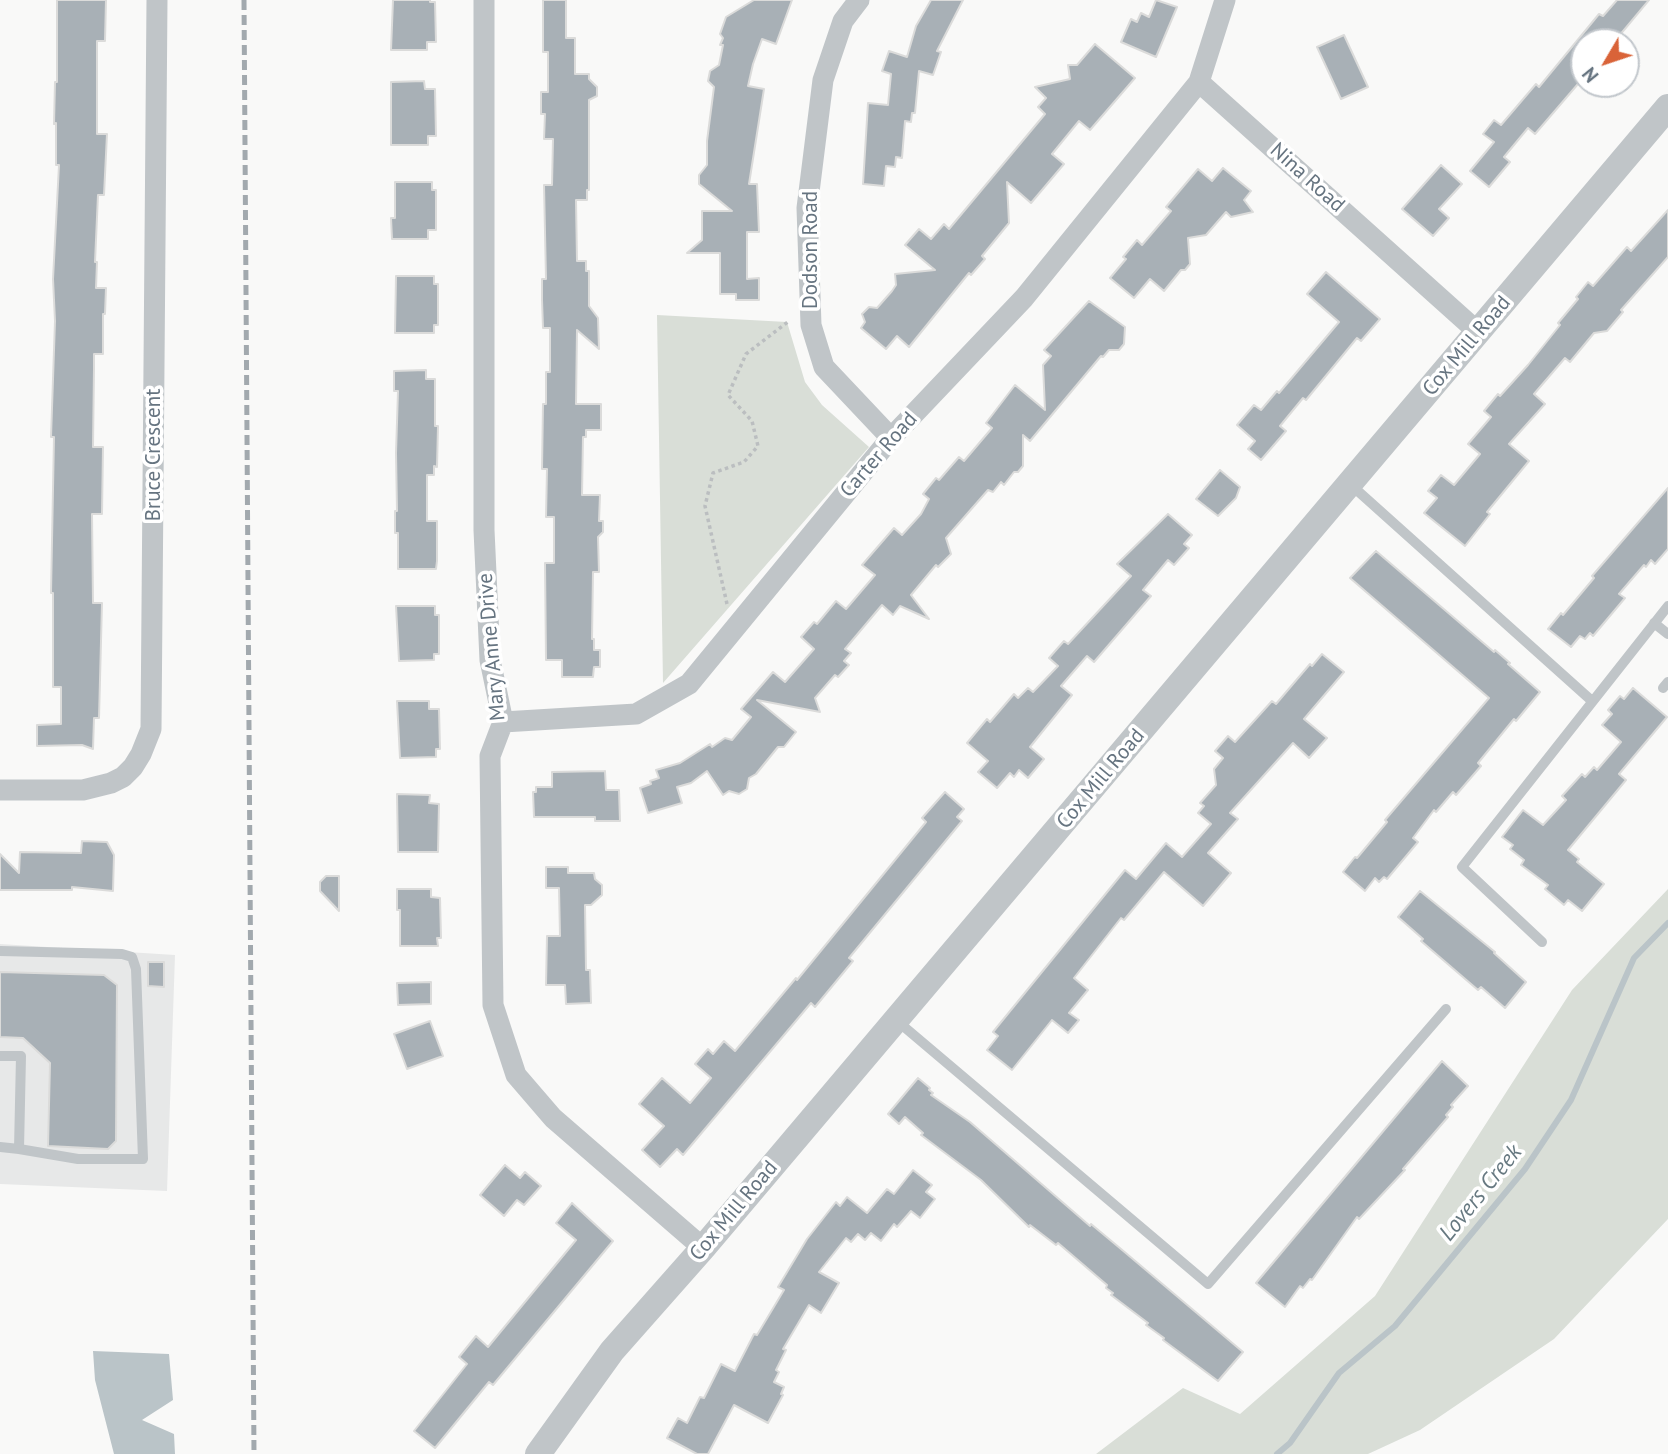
<!DOCTYPE html>
<html>
<head>
<meta charset="utf-8">
<style>
	body { margin:0 }
	#map { position:relative; width:1668px; height:1454px; overflow:hidden; background:#f9f9f8; font-family:"PT Sans",sans-serif }
	canvas { display:block }
	.north { position:absolute; left:1570px; top:28px; width:70px; height:70px; box-sizing:border-box; background:#fff; border:2px solid #c2c7cc; border-radius:50%; rotate:231deg; font-size:19px; font-weight:700; line-height:28px; text-align:center; color:#667480 }
	.north::after { content:''; display:block; margin:auto; width:24px; height:32px; background:#d96338; clip-path:polygon(50% 0,100% 100%,50% 72%,0 100%) }
</style>
</head>
<body>
<div id="map">
<canvas width="1668" height="1454"></canvas>
<div class="north">N</div>
</div>
<script>
const c = document.querySelector('canvas').getContext('2d');
c.lineJoin = 'round';
function fillPath(path, color) {
  c.fillStyle = color;
  c.fill(path, 'evenodd');
}
function shape(rows) {
  const path = new Path2D();
  for (const r of rows) {
    path.moveTo(r[0], r[1]);
    for (let i = 2; i < r.length; i += 2) path.lineTo(r[i], r[i + 1]);
  }
  return path;
}
function trace(path, color, width, dash) {
  c.strokeStyle = color;
  c.lineWidth = width;
  c.lineCap = dash ? 'butt' : 'round';
  c.setLineDash(dash || []);
  c.stroke(path);
}
function drawText(font, color, halo, rows, align = 'center') {
  c.font = font + ' "PT Sans",sans-serif';
  c.lineWidth = 7;
  c.setLineDash([]);
  c.textBaseline = 'middle';
  c.strokeStyle = halo;
  c.fillStyle = color;
  for (const [text, x, y, turn = 0] of rows) {
    c.save();
    c.translate(x, y);
    c.rotate((+turn || 0) * Math.PI / 180);
    c.textAlign = isNaN(turn) ? turn : align;
    if (halo) c.strokeText(text, 0, 0);
    c.fillText(text, 0, 0);
    c.restore();
  }
}
const built = shape([
	[0,944,175,955,167,1191,0,1184]
]);
const green = shape([
	[657,315,787,322,805,382,822,405,869,447,663,683],
	[1668,889,1668,1219,1554,1339,1420,1430,1368,1454,1096,1454,1183,1388,1240,1414,1375,1296,1572,990]
]);
const water = shape([
	[93,1351,169,1354,173,1400,142,1420,174,1434,175,1454,114,1454,95,1380]
]);
const stream = shape([
	[1277,1454,1290,1443,1339,1373,1395,1326,1525,1169,1571,1100,1634,958,1668,923]
]);
const building = shape([
	[57,0,106,0,105,41,97,41,97,134,107,134,104,195,98,195,95,262,97,262,96,288,106,288,105,314,103,314,103,354,94,354,94,368,93,447,103,447,102,514,92,514,93,603,102,603,99,718,94,718,93,749,82,745,37,746,37,725,61,724,61,687,53,687,53,593,51,593,54,437,51,437,55,321,53,279,59,165,56,165,56,123,54,124,55,82,57,82,57,0],
	[393,0,430,0,430,2,435,2,436,42,427,42,427,50,391,50,393,0],
	[543,0,566,0,566,38,575,38,575,74,589,74,589,79,597,87,597,96,589,100,589,190,587,190,587,200,576,200,577,261,586,261,586,271,589,271,589,306,598,318,599,349,577,330,576,404,601,404,601,430,586,430,586,437,583,437,582,495,600,495,599,521,603,521,603,532,598,537,599,572,593,572,592,639,594,639,594,650,600,650,600,667,594,667,593,677,562,677,562,660,546,660,545,563,554,563,554,517,546,517,547,469,542,469,543,404,546,404,546,372,550,372,550,328,543,328,542,300,542,279,546,279,544,185,552,185,553,139,544,139,545,114,541,114,541,92,548,92,548,52,543,52,543,0],
	[754,0,792,0,776,44,762,39,753,64,748,86,764,89,749,184,757,184,759,232,747,232,747,279,759,278,759,300,736,300,736,294,720,294,720,253,687,253,702,240,702,211,732,211,699,184,699,175,707,165,707,141,714,87,708,81,710,71,719,65,723,45,720,45,723,38,720,34,726,17,754,0],
	[931,0,963,0,937,51,941,52,933,75,919,71,915,113,912,113,911,122,905,121,902,158,896,157,895,167,886,166,884,186,863,184,868,103,888,105,891,74,882,71,889,51,907,57,916,26,931,0],
	[1156,0,1177,7,1156,57,1121,42,1131,19,1137,22,1141,13,1149,17,1156,0],
	[1617,0,1649,0,1614,42,1584,42,1584,77,1535,134,1528,128,1504,157,1510,162,1489,187,1470,171,1494,142,1483,134,1494,120,1501,125,1536,84,1539,87,1599,14,1603,16,1617,0],
	[1344,35,1368,87,1341,99,1317,47,1344,35],
	[1095,44,1135,78,1090,130,1079,121,1052,154,1064,164,1031,203,1007,182,1009,223,982,256,985,259,971,275,969,273,909,347,897,336,886,349,861,328,865,322,862,314,869,307,877,308,892,291,896,285,895,274,935,270,905,245,919,229,931,239,944,224,949,229,1045,114,1038,107,1046,98,1035,87,1070,79,1068,65,1077,65,1095,44],
	[424,81,425,89,435,89,436,136,428,136,428,145,391,145,391,82,424,81],
	[1441,165,1462,184,1439,209,1449,218,1433,236,1402,209,1441,165],
	[1223,168,1251,191,1244,200,1253,212,1231,217,1226,212,1206,235,1188,238,1190,264,1185,270,1181,270,1164,291,1150,279,1134,298,1110,278,1126,259,1123,257,1137,240,1142,245,1171,211,1166,207,1198,169,1212,181,1223,168],
	[395,182,432,182,432,190,436,190,436,230,428,230,428,239,392,239,391,218,395,218,395,182],
	[1668,210,1668,257,1621,310,1623,312,1607,331,1594,333,1570,362,1565,358,1534,394,1545,404,1509,444,1529,461,1487,512,1490,514,1465,546,1424,513,1437,498,1428,491,1441,475,1454,485,1480,454,1468,444,1491,417,1484,411,1498,394,1500,396,1528,365,1560,325,1558,323,1578,299,1576,297,1588,282,1593,286,1627,247,1631,251,1668,210],
	[1326,272,1380,319,1361,341,1357,338,1306,400,1303,398,1280,426,1286,431,1261,460,1248,449,1255,441,1237,425,1254,405,1261,410,1277,391,1279,393,1339,322,1307,294,1326,272],
	[396,276,434,276,434,284,438,284,438,325,434,325,434,333,395,333,396,276],
	[1089,301,1125,327,1124,344,1119,350,1109,350,1103,357,1101,356,1030,441,1023,435,1023,466,1018,472,1014,472,1004,485,1001,482,993,492,988,490,946,538,951,554,938,567,936,565,911,595,929,619,900,606,893,615,882,605,845,649,851,653,844,661,849,665,838,677,835,675,815,698,820,712,757,700,796,732,784,747,778,747,756,774,749,778,747,789,739,794,729,791,723,795,707,771,691,783,677,787,682,803,648,813,640,788,651,784,650,781,659,778,656,770,680,763,710,744,712,747,725,738,732,740,751,717,741,709,773,672,785,682,814,649,801,637,814,622,817,624,836,601,846,609,875,575,862,565,894,528,902,535,921,514,929,499,923,494,936,478,939,480,959,457,964,461,992,428,986,423,1015,385,1045,410,1043,365,1051,356,1044,350,1089,301],
	[426,370,426,379,435,379,435,426,438,426,437,467,434,466,434,475,427,475,427,521,437,521,437,561,436,569,398,569,398,533,395,533,395,511,397,511,396,453,398,391,394,391,394,371,426,370],
	[1220,470,1240,487,1236,498,1218,516,1196,499,1220,470],
	[1668,488,1668,549,1655,564,1651,560,1646,567,1644,565,1619,594,1625,598,1593,636,1590,633,1585,639,1580,636,1571,647,1548,629,1561,613,1563,615,1594,578,1592,576,1668,488],
	[1168,514,1192,535,1184,544,1189,548,1174,565,1168,560,1143,590,1151,596,1094,662,1087,656,1061,686,1072,695,1030,747,1044,759,1028,778,1019,770,1014,777,1010,773,997,788,978,772,988,761,967,743,987,719,990,722,1014,694,1018,698,1028,688,1033,692,1058,666,1049,658,1064,641,1068,644,1131,576,1117,564,1168,514],
	[1376,551,1494,652,1495,650,1510,663,1508,664,1540,692,1516,721,1514,719,1478,763,1481,766,1456,795,1453,792,1436,812,1434,810,1413,838,1418,842,1387,879,1384,877,1379,882,1375,878,1365,891,1343,872,1355,857,1357,858,1387,822,1385,820,1489,698,1350,578,1376,551],
	[396,606,435,606,435,615,439,615,439,654,434,654,434,660,399,661,396,606],
	[1322,654,1344,672,1304,719,1327,738,1309,758,1293,743,1230,813,1238,819,1208,853,1231,873,1203,906,1164,872,1124,920,1121,918,1074,978,1088,990,1069,1013,1079,1020,1068,1033,1052,1020,1012,1070,987,1050,998,1036,993,1032,1125,870,1136,879,1166,843,1182,857,1211,824,1198,813,1204,806,1200,803,1216,785,1214,769,1223,758,1215,751,1228,736,1235,742,1272,701,1276,704,1310,664,1312,666,1322,654],
	[1633,688,1667,717,1619,774,1626,780,1568,850,1579,859,1577,862,1604,884,1582,911,1568,900,1564,905,1545,889,1548,885,1521,865,1524,860,1510,849,1513,845,1502,837,1523,810,1543,825,1566,800,1562,796,1582,774,1585,777,1594,767,1597,770,1621,742,1602,725,1612,714,1608,710,1620,696,1624,699,1633,688],
	[397,701,429,701,429,709,439,709,440,749,436,749,436,757,400,758,397,701],
	[605,771,606,790,619,790,620,821,595,821,595,817,534,817,533,792,536,792,536,787,552,787,552,772,605,771],
	[945,792,964,809,957,817,962,821,849,958,853,961,815,1007,811,1003,683,1155,677,1149,660,1167,642,1150,664,1126,639,1104,662,1078,690,1103,711,1078,695,1064,708,1049,713,1054,724,1041,735,1051,796,978,797,980,926,822,922,818,945,792],
	[397,794,430,795,429,803,439,804,438,852,398,852,397,794],
	[82,841,107,842,114,855,113,891,72,887,72,890,0,890,0,854,19,873,20,852,81,853,82,841],
	[546,867,568,867,568,873,594,873,595,879,602,885,602,895,591,905,585,905,586,970,590,970,591,1003,566,1004,565,985,546,985,547,936,560,936,559,888,546,888,546,867],
	[326,876,339,876,339,911,320,891,320,882,326,876],
	[397,889,431,889,431,897,440,898,441,938,437,938,438,946,400,946,400,910,397,910,397,889],
	[1420,891,1495,952,1494,953,1526,982,1505,1008,1481,987,1478,990,1421,941,1423,939,1398,917,1420,891],
	[148,962,164,962,164,987,148,986,148,962],
	[0,972,104,975,117,985,116,1141,108,1149,48,1146,50,1063,23,1038,0,1037,0,972],
	[431,982,431,1004,398,1005,397,983,431,982],
	[430,1021,443,1056,407,1069,394,1034,430,1021],
	[1442,1061,1468,1086,1451,1105,1453,1107,1446,1115,1448,1117,1403,1169,1405,1170,1359,1219,1357,1217,1312,1280,1310,1279,1303,1288,1300,1286,1285,1307,1256,1283,1442,1061],
	[918,1078,930,1088,929,1090,933,1093,931,1095,970,1122,1090,1226,1091,1224,1121,1249,1243,1352,1218,1381,1163,1340,1164,1338,1146,1325,1148,1323,1111,1295,1113,1293,1106,1288,1107,1285,1058,1243,1056,1245,1030,1225,1029,1227,981,1180,921,1135,923,1133,905,1117,899,1124,888,1114,918,1078],
	[505,1165,520,1178,525,1172,541,1186,524,1205,517,1200,504,1216,480,1195,505,1165],
	[913,1170,932,1185,926,1192,935,1199,920,1218,911,1211,897,1227,894,1224,881,1241,871,1233,865,1240,858,1234,851,1242,846,1238,819,1272,839,1283,821,1313,809,1305,783,1349,786,1350,776,1370,779,1372,774,1382,784,1387,781,1394,783,1395,768,1423,734,1405,708,1454,697,1454,667,1438,678,1418,687,1423,700,1397,704,1398,721,1364,735,1371,754,1334,757,1335,784,1290,778,1287,807,1239,836,1202,840,1206,847,1197,867,1213,887,1189,894,1194,913,1170],
	[572,1203,613,1241,493,1385,489,1382,435,1448,414,1431,467,1364,459,1357,476,1336,488,1347,576,1240,556,1223,572,1203]
]);
const path = shape([
	[727,604,705,506,713,473,744,462,758,446,752,421,728,395,746,354,789,321]
]);
const service = shape([
	[1350,484,1592,701],
	[1654,623,1668,634],
	[1663,688,1668,682],
	[1542,942,1462,867,1668,606],
	[0,951,122,954,132,957,136,969,143,1159,78,1159,19,1149],
	[896,1020,1208,1284,1446,1009],
	[0,1056,21,1056,19,1149,0,1147]
]);
const minor = shape([
	[484,0,484,530,490,660,503,722,490,756,493,1005,516,1075,553,1118,703,1248],
	[859,0,843,21,823,80,807,208,811,325,824,367,891,438],
	[1199,82,1479,333],
	[503,722,636,714,689,684,891,438,1024,298,1199,82,1225,0],
	[0,790,83,790,111,783,123,777,133,767,141,754,151,729,157,0]
]);
const tertiary = shape([
	[538,1454,612,1351,703,1248,1668,107]
]);
const rail = shape([
	[244,0,254,1454]
]);
const streetNames = [
	["Nina Road",1307,178,42],
	["Dodson Road",811,250,-90],
	["Cox Mill Road",1467,346,-50],
	["Bruce Crescent",154,455,-90],
	["Carter Road",879,455,-49],
	["Mary Anne Drive",492,647,-95],
	["Cox Mill Road",1101,779,-50],
	["Cox Mill Road",734,1211,-50]
];
const waterNames = [
	["Lovers Creek",1481,1193,-51]
];
fillPath(built, '#e7e8e8');
fillPath(green, '#d9ded7');
fillPath(water, '#bac4c8');
trace(stream, '#bac4c8', 6);
fillPath(building, '#a8b0b6');
trace(building, '#dbdbda', 2);
trace(path, '#bbbec0', 3.5, [3.5, 3.5]);
trace(service, '#c0c5c8', 10);
trace(minor, '#c0c5c8', 21);
trace(tertiary, '#c0c5c8', 26);
trace(rail, '#a2a9ae', 5, [10, 5]);
drawText('21px', '#667480', '#fff', streetNames);
drawText('italic 23px', '#677981', '#fff', waterNames);
</script>
</body>
</html>
